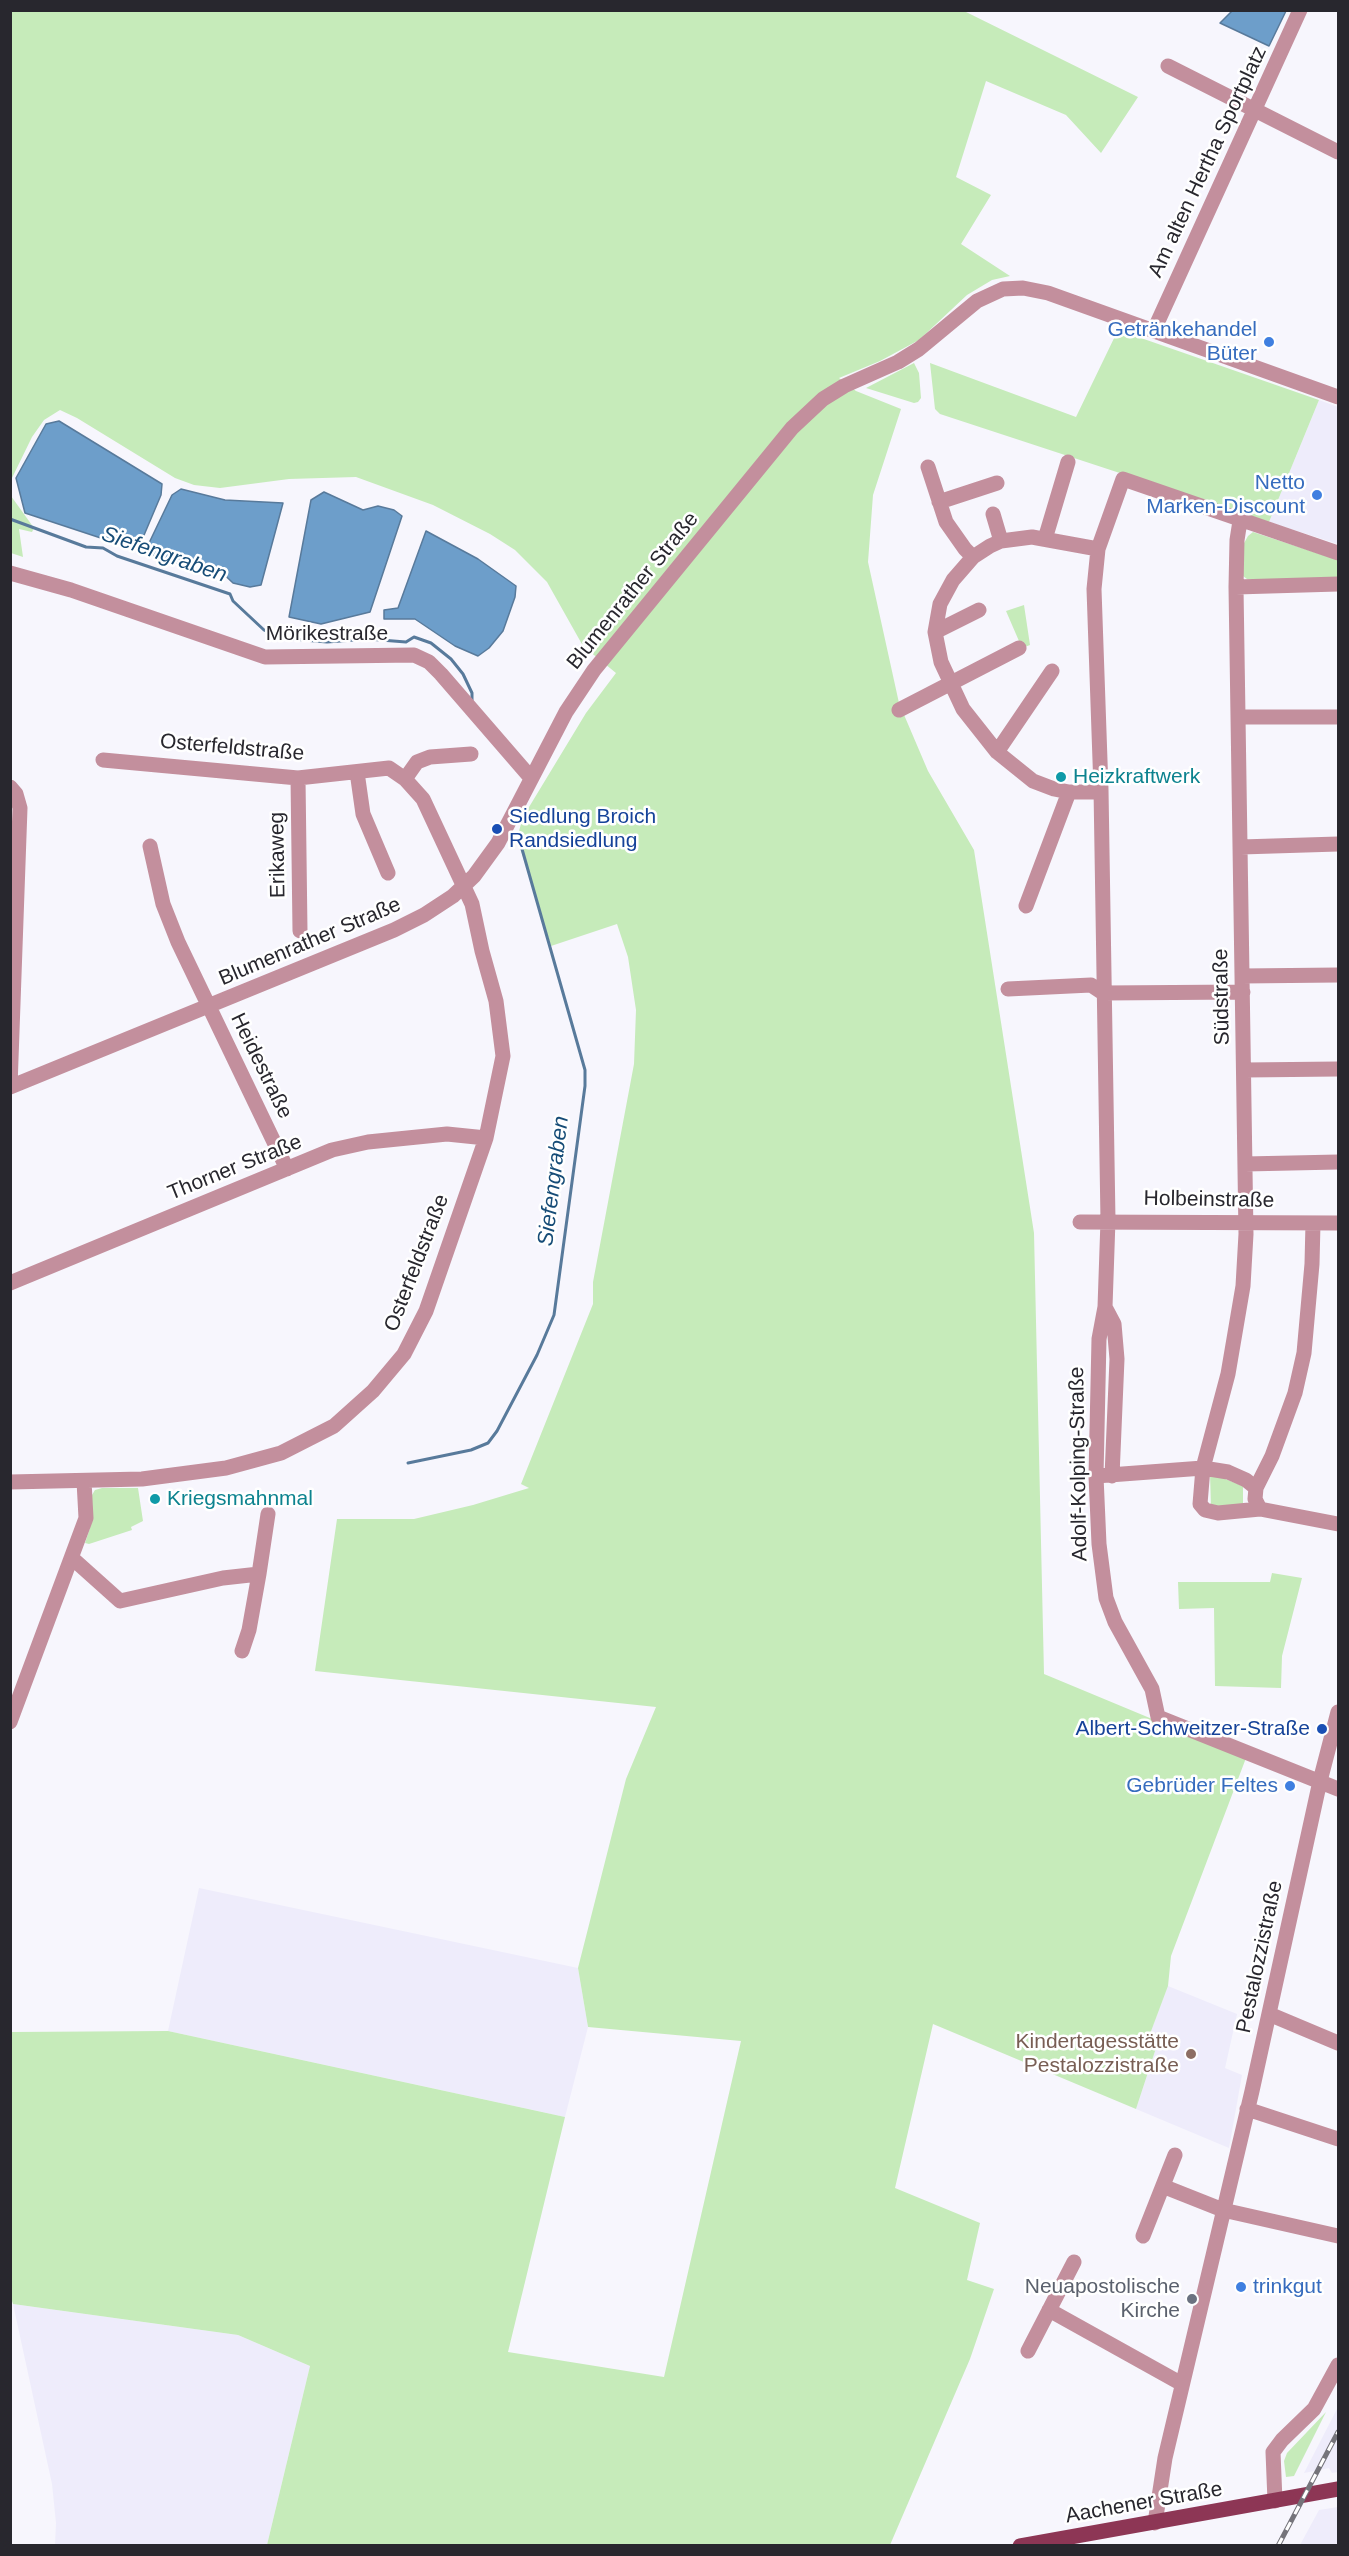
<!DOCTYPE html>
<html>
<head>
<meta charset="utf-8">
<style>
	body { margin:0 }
	#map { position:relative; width:1349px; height:2556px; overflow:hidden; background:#f7f6fd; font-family:Arial,sans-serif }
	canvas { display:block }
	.frame { position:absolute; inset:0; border:12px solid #28272e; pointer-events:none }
</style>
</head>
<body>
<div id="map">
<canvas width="1349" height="2556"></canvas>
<div class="frame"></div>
</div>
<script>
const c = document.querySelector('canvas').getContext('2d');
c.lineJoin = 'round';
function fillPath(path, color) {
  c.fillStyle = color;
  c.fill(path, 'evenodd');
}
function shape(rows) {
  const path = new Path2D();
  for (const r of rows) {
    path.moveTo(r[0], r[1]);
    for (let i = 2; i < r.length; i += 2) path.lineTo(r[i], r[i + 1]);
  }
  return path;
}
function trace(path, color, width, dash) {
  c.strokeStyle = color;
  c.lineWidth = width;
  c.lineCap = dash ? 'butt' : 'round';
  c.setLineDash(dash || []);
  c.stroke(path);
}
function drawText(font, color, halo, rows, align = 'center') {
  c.font = font + ' Arial,sans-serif';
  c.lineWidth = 5;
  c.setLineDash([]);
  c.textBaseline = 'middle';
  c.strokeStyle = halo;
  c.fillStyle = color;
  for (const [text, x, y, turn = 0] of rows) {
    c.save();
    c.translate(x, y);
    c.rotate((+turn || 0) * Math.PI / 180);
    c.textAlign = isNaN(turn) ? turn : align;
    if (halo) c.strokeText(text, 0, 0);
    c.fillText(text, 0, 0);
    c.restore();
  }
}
const built = shape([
	[1319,400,1338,407,1338,544,1269,522],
	[199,1888,578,1968,588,2027,565,2117,168,2031],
	[1168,1986,1237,2014,1225,2068,1242,2075,1229,2148,1136,2109,1159,2039,1150,2034],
	[13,2304,238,2335,310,2366,267,2545,55,2545,56,2523,52,2484],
	[1338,2407,1338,2472,1332,2473,1329,2468,1304,2473],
	[1338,2507,1338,2545,1300,2545,1319,2510]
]);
const green = shape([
	[11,11,964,11,1138,97,1101,153,1066,115,986,81,956,177,991,195,961,244,1010,276,992,280,967,295,919,340,880,361,839,378,856,391,901,409,873,495,868,562,899,703,928,771,974,850,1034,1233,1044,1674,1246,1758,1171,1956,1168,1986,1150,2034,1159,2039,1136,2109,933,2024,895,2188,980,2223,967,2280,994,2289,970,2359,890,2545,267,2545,310,2366,238,2335,13,2304,10,2295,11,2032,168,2031,565,2117,508,2352,664,2377,741,2041,588,2027,578,1968,626,1779,656,1707,315,1671,337,1519,414,1519,473,1505,529,1488,521,1484,593,1304,593,1282,634,1064,636,1010,628,957,617,924,551,946,517,838,523,817,586,713,616,673,583,646,547,582,515,550,490,534,433,505,356,477,289,479,220,488,194,485,175,478,77,418,60,410,44,420,32,437,11,480],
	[1118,330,1319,400,1269,522,940,414,935,409,930,363,1076,417],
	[914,363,919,373,921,398,918,402,914,403,866,388],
	[11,496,34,528,32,532,19,529,23,557,11,553],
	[1253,532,1338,560,1338,580,1247,579,1243,576,1243,545,1248,536],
	[1024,605,1030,645,1022,648,1006,611],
	[1210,1473,1243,1486,1243,1504,1211,1508],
	[102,1488,138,1488,143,1521,131,1527,132,1530,89,1544,85,1543,90,1528,92,1495,95,1490],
	[1272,1573,1302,1578,1282,1656,1281,1688,1215,1686,1214,1608,1179,1609,1178,1582,1270,1582],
	[1326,2412,1294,2476,1286,2477,1284,2461,1287,2453]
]);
const water = shape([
	[1232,11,1232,10,1286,11,1269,46,1220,23,1232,11],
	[59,421,162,484,161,495,139,547,125,546,25,513,16,478,46,424,59,421],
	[181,489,225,500,283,503,261,585,250,587,233,583,214,565,164,562,149,553,149,543,172,495,181,489],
	[324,492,363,510,378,506,394,510,402,516,370,612,321,624,289,617,311,500,324,492],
	[426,531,478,559,516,586,515,597,503,631,489,648,478,656,455,646,415,619,384,619,384,610,398,608,426,531]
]);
const stream = shape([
	[10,519,86,547,103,548,117,556,230,594,233,601,264,630,280,638,327,642,368,639,406,642,414,637,431,643,451,659,463,674,472,693,472,700],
	[408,1463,471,1450,488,1443,497,1431,537,1355,554,1315,585,1086,585,1070,518,835]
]);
const minor = shape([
	[1168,66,1338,152],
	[1154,330,1300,10],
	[928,467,946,522,965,549,973,557],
	[939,502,997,483],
	[993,514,1001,541],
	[1240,521,1237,540,1236,587,1246,1234,1243,1286,1228,1374,1203,1468,1228,1472,1246,1480,1256,1488],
	[1045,539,1068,462],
	[1098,549,1032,537,1001,541,990,546,973,557,953,580,940,604,935,632,941,662,963,709,997,752,1033,781,1054,789,1069,792,1101,792],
	[1338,553,1123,479,1098,549,1094,589,1101,789,1108,1220,1105,1307,1099,1339,1096,1476,1099,1544,1106,1598,1115,1622,1152,1689,1158,1717,1338,1789],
	[10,573,71,590,265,657,414,655,429,662,441,674,531,778],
	[1236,587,1338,584],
	[935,632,979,610],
	[899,710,1019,648],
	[1239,717,1338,717],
	[997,752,1052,671],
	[357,772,363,814,388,873],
	[298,778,300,931],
	[405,779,417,762,430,757,471,754],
	[10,787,16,794,20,808,10,1087],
	[150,846,163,904,178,942,287,1169],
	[1241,847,1338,844],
	[1026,906,1069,792],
	[1242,976,1338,975],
	[1008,989,1091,985,1103,993,1243,992],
	[1245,1070,1338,1069],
	[10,1087,394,930,424,915,453,896,474,876,498,843,566,712,594,670,792,428,823,399,844,386,898,362,919,349,977,301,1003,289,1023,288,1048,293,1338,397],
	[1245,1164,1338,1162],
	[1080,1222,1338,1223],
	[10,1283,332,1150,368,1142,447,1134,486,1138],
	[1105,1307,1114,1324,1117,1359,1112,1476],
	[1096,1476,1203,1468,1200,1504,1205,1510,1218,1513,1260,1509,1338,1524],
	[10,1482,142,1479,226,1468,281,1453,334,1426,373,1391,404,1354,426,1311,486,1138,503,1056,496,1001,482,951,472,904,423,799,405,779,389,768,298,778,103,760],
	[1260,1509,1255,1499,1256,1488,1272,1456,1295,1393,1304,1353,1312,1264,1313,1223],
	[72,1558,120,1601,223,1578,259,1574,268,1514],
	[242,1651,249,1630,259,1574],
	[10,1722,86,1518,84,1481],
	[1269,2014,1338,2043],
	[1247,2109,1338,2139],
	[1165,2187,1223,2210,1338,2236],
	[1143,2236,1175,2155],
	[1049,2310,1182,2384],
	[1028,2351,1074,2262],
	[1275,2501,1273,2452,1282,2440,1314,2409,1338,2365],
	[1155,2523,1165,2458,1252,2091,1320,1781,1338,1712]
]);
const major = shape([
	[1020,2546,1338,2489]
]);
const rail = shape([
	[1278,2546,1338,2432]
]);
const markers = [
	[1269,342,6,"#3f7fe0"],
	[1317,495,6,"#3f7fe0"],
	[1061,777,6,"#0f9aa8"],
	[497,829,6,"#1a4fb4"],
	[155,1499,6,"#0f9aa8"],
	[1322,1729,6,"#1a4fb4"],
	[1290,1786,6,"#3f7fe0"],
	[1191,2054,6,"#8d6e63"],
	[1241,2287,6,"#3f7fe0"],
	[1192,2299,6,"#6b7280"]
];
const streetNames = [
	["Am alten Hertha Sportplatz",1208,162,-65],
	["Blumenrather Straße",633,591,-51],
	["Mörikestraße",327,634],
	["Osterfeldstraße",232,748,5],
	["Erikaweg",278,855,-91],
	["Blumenrather Straße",310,942,-23],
	["Südstraße",1222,997,-91],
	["Heidestraße",261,1066,64],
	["Thorner Straße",235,1168,-22],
	["Holbeinstraße",1209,1200,1],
	["Osterfeldstraße",417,1263,-69],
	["Adolf-Kolping-Straße",1079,1464,-91],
	["Pestalozzistraße",1260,1957,-78],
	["Aachener Straße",1144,2503,-10]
];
const shopNames = [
	["Getränkehandel",1257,330],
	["Büter",1257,354],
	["Netto",1305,483],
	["Marken-Discount",1305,507],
	["Gebrüder Feltes",1278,1786],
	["trinkgut",1253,2287,"left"]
];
const cultureNames = [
	["Heizkraftwerk",1073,777],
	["Kriegsmahnmal",167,1499]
];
const transitNames = [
	["Siedlung Broich",509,817],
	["Randsiedlung",509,841],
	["Albert-Schweitzer-Straße",1310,1729,"right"]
];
const educationNames = [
	["Kindertagesstätte",1179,2042],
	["Pestalozzistraße",1179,2066]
];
const worshipNames = [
	["Neuapostolische",1180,2287],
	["Kirche",1180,2311]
];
const waterNames = [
	["Siefengraben",164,555,19],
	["Siefengraben",554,1181,-83]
];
fillPath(built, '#eeecfb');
fillPath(green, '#c6ebba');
fillPath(water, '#6d9eca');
trace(water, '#587a9b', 1.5);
trace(stream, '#587a9b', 3);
trace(minor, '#c38f9d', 15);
trace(major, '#8d3655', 15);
trace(rail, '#75747b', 5);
trace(rail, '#fff', 3, [9]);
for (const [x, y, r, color] of markers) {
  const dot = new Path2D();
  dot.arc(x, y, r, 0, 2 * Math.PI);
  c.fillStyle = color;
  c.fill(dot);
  trace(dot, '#fff', 2);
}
drawText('21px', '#28272e', '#fff', streetNames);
drawText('21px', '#366cbe', '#fff', shopNames, 'right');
drawText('21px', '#0d838f', '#fff', cultureNames, 'left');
drawText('21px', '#164399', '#fff', transitNames, 'left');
drawText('21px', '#785e54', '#fff', educationNames, 'right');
drawText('21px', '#5b616d', '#fff', worshipNames, 'right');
drawText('italic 22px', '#164c77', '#fff', waterNames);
</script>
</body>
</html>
